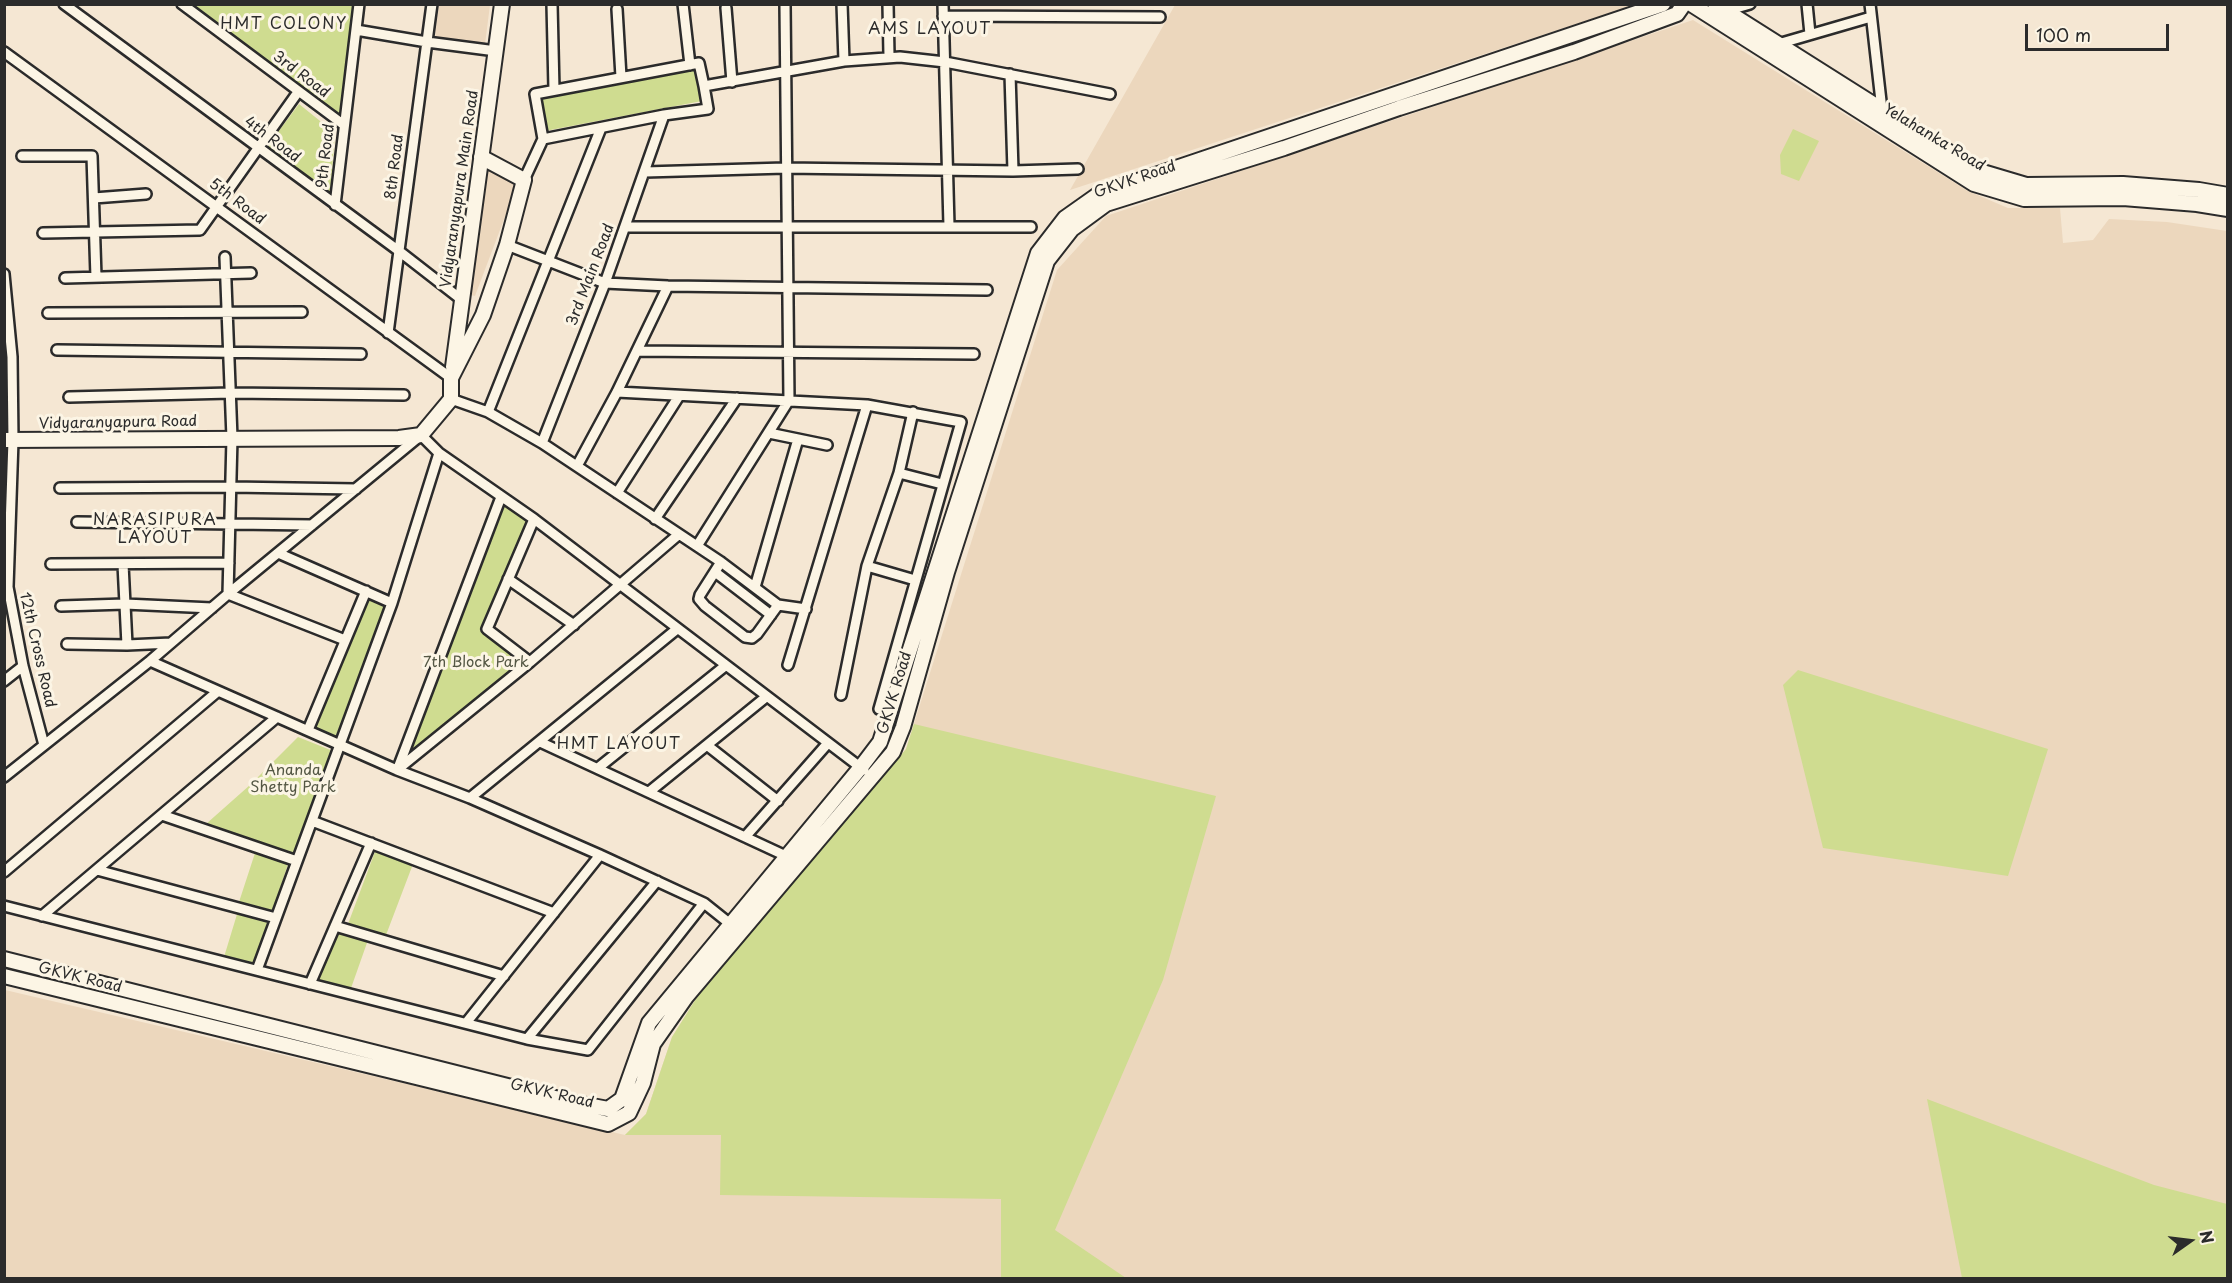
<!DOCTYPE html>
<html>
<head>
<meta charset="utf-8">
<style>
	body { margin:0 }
	#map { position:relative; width:2232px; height:1283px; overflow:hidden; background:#f5e7d3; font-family:"Playpen Sans",sans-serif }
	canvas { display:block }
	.frame { position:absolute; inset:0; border:6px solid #2b2b2b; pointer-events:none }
	.north { position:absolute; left:2160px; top:1211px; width:60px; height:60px; -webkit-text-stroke:4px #fcf5e5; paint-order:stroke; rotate:76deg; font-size:16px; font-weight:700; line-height:24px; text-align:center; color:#2b2b2b }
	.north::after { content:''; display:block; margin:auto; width:21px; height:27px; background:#2b2b2b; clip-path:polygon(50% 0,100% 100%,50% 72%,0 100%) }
	.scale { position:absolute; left:2025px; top:24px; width:144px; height:27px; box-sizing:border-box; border:3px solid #2b2b2b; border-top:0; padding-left:8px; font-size:18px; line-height:21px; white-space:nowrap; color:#2b2b2b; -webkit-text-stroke:4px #fcf5e5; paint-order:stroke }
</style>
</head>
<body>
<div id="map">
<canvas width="2232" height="1283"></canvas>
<div class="frame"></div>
<div class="north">N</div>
<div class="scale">100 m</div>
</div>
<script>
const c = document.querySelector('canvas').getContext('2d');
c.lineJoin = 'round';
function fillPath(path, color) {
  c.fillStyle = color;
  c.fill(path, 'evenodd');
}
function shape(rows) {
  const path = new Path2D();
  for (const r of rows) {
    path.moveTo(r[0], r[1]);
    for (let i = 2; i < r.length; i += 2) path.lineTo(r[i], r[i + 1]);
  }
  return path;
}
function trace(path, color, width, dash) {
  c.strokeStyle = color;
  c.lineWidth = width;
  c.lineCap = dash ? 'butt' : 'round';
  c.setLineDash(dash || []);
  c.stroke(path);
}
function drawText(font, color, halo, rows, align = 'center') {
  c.font = font + ' "Playpen Sans",sans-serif';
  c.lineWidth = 6;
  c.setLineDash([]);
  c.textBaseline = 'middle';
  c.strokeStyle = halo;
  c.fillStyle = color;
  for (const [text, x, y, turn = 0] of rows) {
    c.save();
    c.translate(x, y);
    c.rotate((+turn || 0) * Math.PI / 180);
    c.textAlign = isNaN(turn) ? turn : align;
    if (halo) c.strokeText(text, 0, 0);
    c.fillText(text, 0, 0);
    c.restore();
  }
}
const built = shape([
	[439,5,490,5,485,44,435,37],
	[1175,5,1634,5,1070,190],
	[1693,20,1968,191,2008,208,2060,208,2063,243,2093,240,2109,219,2167,222,2227,231,2227,1278,5,1278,5,990,625,1135,646,1114,672,1037,699,994,906,749,1057,270,1106,216],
	[486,169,517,185,475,296,471,295]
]);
const green = shape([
	[349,4,354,7,339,116,189,5],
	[696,68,702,101,545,131,539,98],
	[299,104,335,133,330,196,266,148],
	[1793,129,1819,141,1799,181,1781,174,1780,155],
	[503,502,530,520,484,630,526,662,404,761],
	[366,595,389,605,335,738,312,728],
	[1798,670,2048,749,2008,876,1823,848,1783,685],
	[914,724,1216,796,1163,980,1055,1230,1126,1278,1001,1278,1001,1199,720,1195,721,1135,625,1135,646,1114,672,1037,699,994,906,749],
	[298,737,333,751,293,855,206,824,250,785],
	[376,849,413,864,386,935,348,924],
	[255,853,288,864,272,913,239,902],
	[238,911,268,920,254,967,224,957],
	[335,929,368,940,350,991,317,980],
	[1927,1099,2154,1185,2227,1204,2227,1278,1962,1278]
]);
const street = shape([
	[64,4,399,251,462,300],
	[182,4,344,125],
	[552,4,554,90],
	[683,4,690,65],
	[842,4,844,61],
	[888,4,889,56],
	[943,4,949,226],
	[1807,4,1810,34],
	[1870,4,1882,110],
	[726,8,732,82],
	[617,9,621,77],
	[1726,11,1750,4],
	[943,16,1160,17],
	[356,30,427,42,496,51],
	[1778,44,1871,17],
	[4,52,451,378],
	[1010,74,1013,171],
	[543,139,535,94,699,63,704,86],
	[22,156,92,156,96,277],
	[645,172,785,168,1013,171,1078,169],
	[524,180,543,139,664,115,708,109,704,86,844,61,900,57,945,62,1110,94],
	[94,198,146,194],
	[335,205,359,4],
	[625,227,1031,227],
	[43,233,200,230,298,92],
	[507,245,605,283,668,286,987,290],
	[4,274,12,357,13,440,8,587,23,666,44,745],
	[65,278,251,273],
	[48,313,302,312],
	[388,333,432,4],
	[57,350,361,354],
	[637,351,974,354],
	[617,392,867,405,961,422,879,709],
	[69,397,231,393,404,395],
	[451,399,488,412,542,443,721,562,778,605,806,609],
	[488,412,601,128],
	[769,433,827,445],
	[542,443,605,283,664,115],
	[577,466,617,392,668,286],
	[899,473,942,484],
	[60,488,231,487,356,489],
	[617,493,679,396],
	[655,519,737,398],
	[77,522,312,525],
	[697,546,789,400,785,4],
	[278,553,392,603],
	[721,562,700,595,699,599,705,606,745,637,752,638,757,634,778,605],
	[51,564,229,563],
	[123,564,127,645,171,643],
	[867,566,915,580],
	[715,572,771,615],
	[508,579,574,625],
	[755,587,798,439],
	[61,606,125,604,212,608],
	[345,640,228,594,421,435,439,453,534,519,864,770],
	[67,644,127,645],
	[150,661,397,770,470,798,600,855,704,903,734,927],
	[530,662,487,629,534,519],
	[788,665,867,405],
	[4,681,23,666],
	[841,695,867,566,899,473,913,412],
	[308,730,366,591],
	[540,742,786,856],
	[708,746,778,801],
	[398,768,501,497],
	[598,768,725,666],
	[397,770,530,662,678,535],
	[4,777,150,661,228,594,232,438,225,257],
	[649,792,766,697],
	[470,798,677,629],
	[162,815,297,861],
	[312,821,554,913],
	[745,837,828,743],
	[97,870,276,918],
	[4,872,217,692],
	[4,906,527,1039,588,1050,704,903],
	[42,916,277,717],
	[335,926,504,976],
	[257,970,392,603,439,453],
	[310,984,371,843],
	[466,1023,600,855],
	[527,1039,657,881]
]);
const secondary = shape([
	[1691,4,1974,184,2024,199,2123,198,2197,204,2228,209],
	[1715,4,1979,171,2026,185,2123,184,2199,190,2228,195],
	[453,367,502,4],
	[4,440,399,438,421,435,451,399,451,378,483,315,507,245,524,180,481,157],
	[4,959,571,1102,608,1109,622,1099,649,1023,861,767,880,742,1038,253,1065,218,1099,194,1663,4],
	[4,976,608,1124,629,1113,643,1083,653,1044,686,997,893,752,903,727,947,572,1047,261,1072,229,1106,204,1284,148,1399,108,1574,52,1677,14,1684,4]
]);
const streetNames = [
	["3rd Road",301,75,37],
	["Yelahanka Road",1934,138,31],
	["4th Road",272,140,37],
	["9th Road",326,156,-83],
	["8th Road",395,167,-83],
	["GKVK Road",1135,180,-19],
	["Vidyaranyapura Main Road",460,189,-82],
	["5th Road",237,202,37],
	["3rd Main Road",591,275,-69],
	["Vidyaranyapura Road",118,423,-1],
	["12th Cross Road",37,650,77],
	["GKVK Road",895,693,-73],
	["GKVK Road",80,978,14],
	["GKVK Road",552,1094,13]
];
const parkNames = [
	["7th Block Park",476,663],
	["Ananda",293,771],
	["Shetty Park",293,788]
];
const neighbourhoodNames = [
	["HMT COLONY",284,25],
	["AMS LAYOUT",930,30],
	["NARASIPURA",155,521],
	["LAYOUT",155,539],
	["HMT LAYOUT",619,745]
];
fillPath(built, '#ecd7bd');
fillPath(green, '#cfdc90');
trace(street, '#2b2b2b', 14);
trace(secondary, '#2b2b2b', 18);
trace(street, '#fcf5e5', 9);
trace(secondary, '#fcf5e5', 14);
drawText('15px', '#2b2b2b', '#fcf5e5', streetNames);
drawText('15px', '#545744', '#fcf5e5', parkNames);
c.letterSpacing = '1.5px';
drawText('16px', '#2b2b2b', '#fcf5e5', neighbourhoodNames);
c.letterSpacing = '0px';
</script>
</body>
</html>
